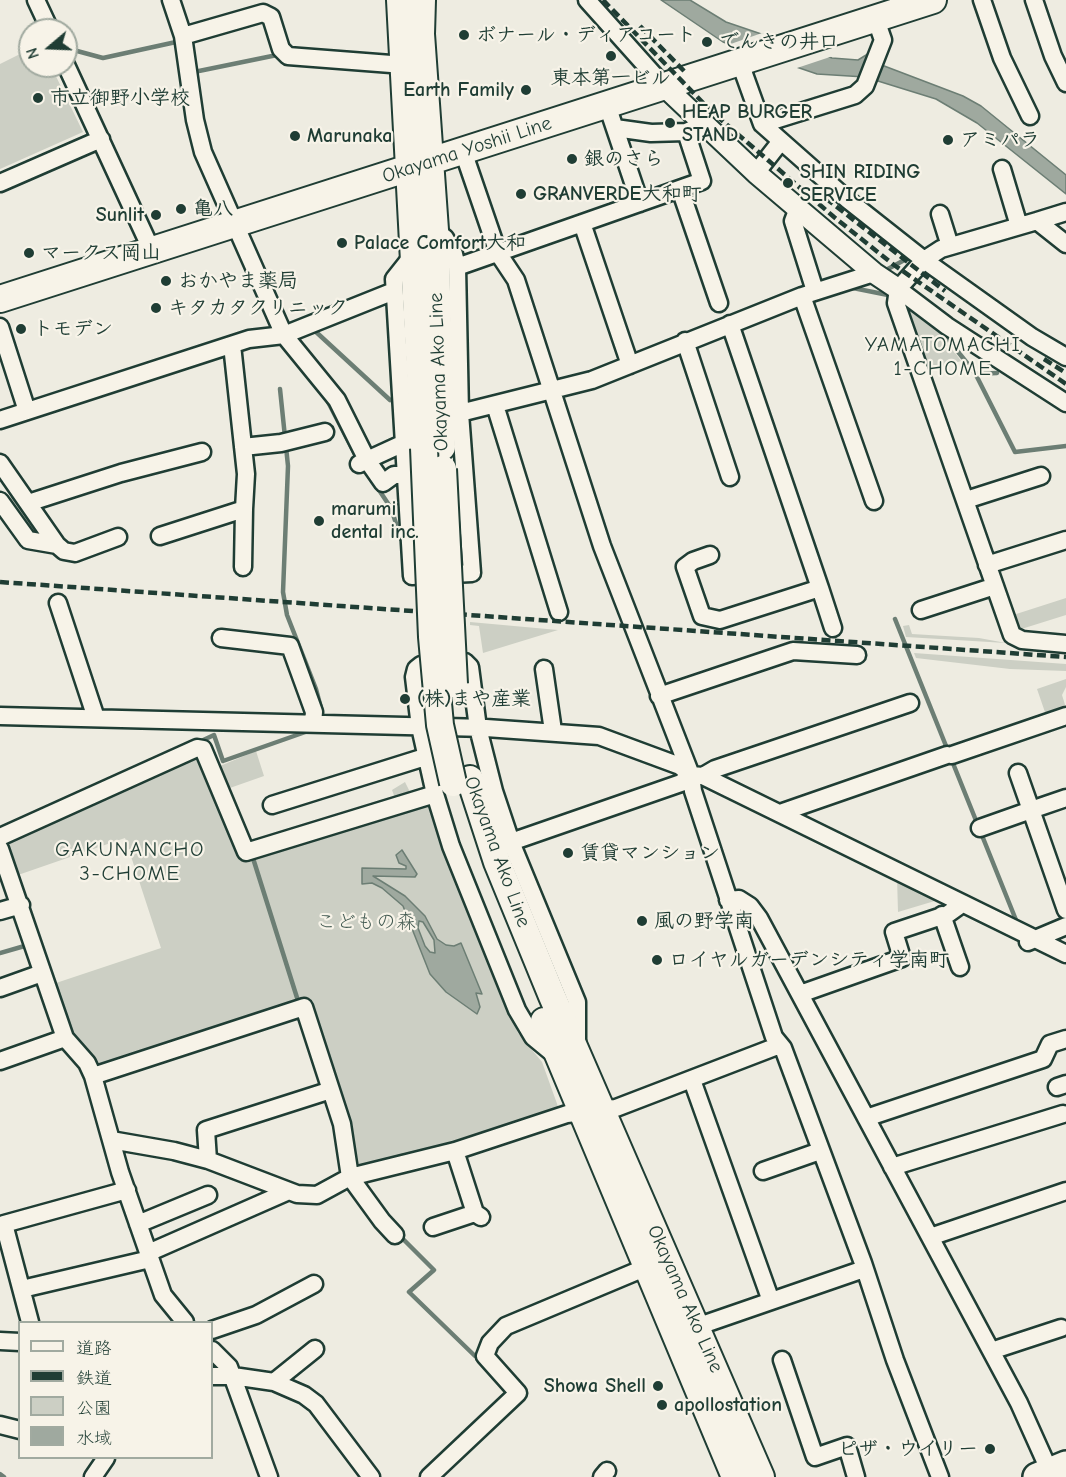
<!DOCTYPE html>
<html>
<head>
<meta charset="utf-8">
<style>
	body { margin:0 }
	#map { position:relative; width:1066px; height:1477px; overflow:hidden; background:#eeece1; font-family:"Comic Neue","Klee One",sans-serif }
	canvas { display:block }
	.legend { position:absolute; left:18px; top:1321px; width:195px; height:138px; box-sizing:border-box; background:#f7f3e8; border:2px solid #a1aaa0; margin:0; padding:8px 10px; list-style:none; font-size:18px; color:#1f3d34 }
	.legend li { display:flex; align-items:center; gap:12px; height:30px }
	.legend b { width:30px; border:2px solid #a1aaa0 }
	.north { position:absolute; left:18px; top:18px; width:60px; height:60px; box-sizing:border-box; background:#f7f3e8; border:2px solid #a1aaa0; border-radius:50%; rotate:251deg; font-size:16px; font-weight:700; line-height:24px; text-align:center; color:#1f3d34 }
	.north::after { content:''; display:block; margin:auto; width:21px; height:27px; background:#1f3d34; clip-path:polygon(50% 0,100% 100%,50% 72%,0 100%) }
</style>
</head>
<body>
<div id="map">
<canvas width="1066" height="1477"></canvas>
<ul class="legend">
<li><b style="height:8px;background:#f7f3e8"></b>道路</li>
<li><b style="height:8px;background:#1f3d34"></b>鉄道</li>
<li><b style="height:16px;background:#cccfc4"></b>公園</li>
<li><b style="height:16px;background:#9fa99f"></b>水域</li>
</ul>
<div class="north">N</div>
</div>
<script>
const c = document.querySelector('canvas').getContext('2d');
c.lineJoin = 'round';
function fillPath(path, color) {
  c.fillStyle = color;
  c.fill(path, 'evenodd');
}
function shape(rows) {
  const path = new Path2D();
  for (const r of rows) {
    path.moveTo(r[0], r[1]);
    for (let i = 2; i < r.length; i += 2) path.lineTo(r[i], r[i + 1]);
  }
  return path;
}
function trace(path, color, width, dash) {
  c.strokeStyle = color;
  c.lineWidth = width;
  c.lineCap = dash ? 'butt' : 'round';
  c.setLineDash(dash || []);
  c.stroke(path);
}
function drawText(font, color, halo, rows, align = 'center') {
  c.font = font + ' "Comic Neue","Klee One",sans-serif';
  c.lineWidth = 4.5;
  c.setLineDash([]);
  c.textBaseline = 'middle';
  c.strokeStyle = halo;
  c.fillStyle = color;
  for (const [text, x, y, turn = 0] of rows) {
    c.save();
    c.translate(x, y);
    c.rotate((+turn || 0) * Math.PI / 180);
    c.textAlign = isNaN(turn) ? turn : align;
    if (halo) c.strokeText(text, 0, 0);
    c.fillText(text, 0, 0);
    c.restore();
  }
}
const green = shape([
	[30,49,30,66,51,66,83,132,0,169,0,64],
	[904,307,943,336,961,361,925,373],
	[14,495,40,531,38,534,32,534,9,499],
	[1066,598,1066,615,1015,631,1010,616],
	[470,622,558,630,483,653,479,626,470,625],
	[909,625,912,634,979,638,1006,643,906,637,903,626],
	[914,653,1066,664,1066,671,1010,669,916,658],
	[1066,679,1066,687,1062,695,1066,708,1047,718,1037,689],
	[256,751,264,776,227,789,220,766],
	[196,754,242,858,428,804,442,848,518,1033,542,1062,560,1112,357,1171,306,1001,101,1066,72,1031,56,983,161,948,125,838,18,875,8,848,10,839],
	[405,782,411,794,395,798,392,790],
	[897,877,938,900,898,912]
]);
const water = shape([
	[661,0,690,0,726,22,832,58,858,60,871,52,879,64,963,96,981,106,1066,175,1066,194,977,123,936,99,865,77,817,74,723,42,661,0],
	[402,850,417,874,415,877,373,876,405,896,425,916,437,939,446,945,454,946,461,943,482,994,476,993,480,1007,477,1014,446,992,430,974,403,906,382,888,372,883,362,884,362,868,406,869,406,866,399,863,396,855,402,850],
	[419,921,423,922,434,940,435,953,430,952,425,946,418,928,419,921]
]);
const pier = shape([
	[762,33,833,56,794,69,725,46]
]);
const stream = shape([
	[66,48,103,58,176,42,180,44],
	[194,72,277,55],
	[886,270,910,257],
	[848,287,893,296],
	[312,331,315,331,390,400],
	[943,333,975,373,1015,452,1066,446],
	[975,374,997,373],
	[280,389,288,466,283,592,287,615,316,689,321,708],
	[326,398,358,460],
	[377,487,391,508,401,539],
	[895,619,1018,925],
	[197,743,214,735,223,761,311,730],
	[252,855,299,1004],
	[0,953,28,945],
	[398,1234,434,1270,409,1292,475,1356],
	[0,1474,4,1477]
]);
const minor = shape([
	[36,0,50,30],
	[171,0,183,36,195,120,203,152,284,335,337,400,367,460,404,443],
	[587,0,664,86],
	[982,0,1002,58,1030,116],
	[1034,0,1053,56,1066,83],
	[183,36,263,13,271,17,281,49,288,56,404,65],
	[739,60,762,124,848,200,924,260,1032,337,1066,357],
	[66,65,152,251],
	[607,105,640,203],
	[762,124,855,95,865,86,883,40,875,17],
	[615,128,651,133,686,132,695,128],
	[463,151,498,253,516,280,602,546,691,775,693,791,774,1037,783,1048,863,1263,895,1360,940,1477],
	[1002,169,1019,226],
	[756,173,781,141],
	[0,183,101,139],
	[680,189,719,303],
	[798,208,793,221,815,291],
	[940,214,950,246],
	[1037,221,1066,212],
	[582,223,630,365],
	[1066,244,1037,221,941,249,924,260,898,289,896,303,1012,635,1022,640,1066,644],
	[413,255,394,279,412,576,472,573,460,413,457,267,454,254,445,238,435,230],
	[457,267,702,181,686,132],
	[898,289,947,326,1066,403],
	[802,296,874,501],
	[0,327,27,411],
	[685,341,730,477],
	[495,405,559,612],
	[460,413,592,380,802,296,874,273],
	[0,420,249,339,284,335,394,291],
	[243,447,281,443,325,432],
	[0,463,57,545,28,540,0,501],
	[359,464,367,460,383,483,394,475,406,475],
	[966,500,1041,476],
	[28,503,121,473,202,452],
	[160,536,244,509,246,474,232,345],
	[57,545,64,551,75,553,118,537],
	[710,555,693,561,685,567,702,616,720,620,820,588,730,324],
	[987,565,1066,540],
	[243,567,244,509],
	[820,588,833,628],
	[58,603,96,718],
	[921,610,995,586],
	[221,638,290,646,314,712,313,723],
	[544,669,553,731],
	[659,696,793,651,857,655],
	[0,716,486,728,599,736,680,766,691,775,703,776,1066,954],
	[952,755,1066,716],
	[703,776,715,769,910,703],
	[1066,798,1031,810,1066,910],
	[272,805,425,757],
	[780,813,947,755],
	[980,828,1031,810,1018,773],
	[0,837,197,748,203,749,246,852,435,794],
	[511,842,681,783,691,775],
	[0,849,65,1038,87,1063,93,1076,120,1172,163,1295,185,1322],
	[728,900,739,899,750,906,759,918,1019,1403,1050,1472],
	[0,911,21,905],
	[942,915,960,967],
	[1028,942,1066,926],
	[0,988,42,973],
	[800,994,902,958,894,932,948,914,962,904],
	[556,1056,533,1037,517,1010,451,846,435,794,420,727,414,677,416,669,421,665,465,662,470,667,478,728,494,791,511,842,577,1002,577,1045],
	[0,1061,65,1038],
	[93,1076,304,1007,342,1124,350,1177,382,1221,395,1235],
	[692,1080,771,1301],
	[1057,1087,1066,1084],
	[866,1118,1043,1059,1050,1044,1066,1039],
	[111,1140,174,1151,208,1160,297,1194,317,1195,350,1177,455,1151,567,1114,616,1108,780,1045],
	[455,1151,475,1213,481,1217],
	[208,1160,206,1130,331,1090],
	[892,1167,1063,1114],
	[763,1171,820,1151],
	[138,1224,208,1195],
	[433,1227,475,1213],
	[930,1237,1066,1191],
	[148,1253,289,1191],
	[22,1289,150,1259],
	[30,1322,4,1224,127,1190],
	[696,1327,864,1269],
	[212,1330,256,1315,314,1284],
	[0,1341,20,1342],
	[212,1350,229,1367,269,1477],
	[991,1351,1061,1328],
	[782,1360,815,1457,847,1446,856,1477],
	[212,1376,233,1376,274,1382,304,1395,316,1404,371,1477],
	[274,1382,315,1349],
	[0,1425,20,1430],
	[93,1477,106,1458],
	[429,1477,518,1393,485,1356,490,1343,506,1326,654,1264],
	[602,1477,607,1471]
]);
const tertiary = shape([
	[664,86,756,173,874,273,898,289]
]);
const primary = shape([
	[400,0,424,448],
	[422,0,421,34,435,230,442,447],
	[0,299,933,0],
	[470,779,497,862,552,996,761,1477],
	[544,1021,735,1477]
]);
const trunk = shape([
	[1037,1477,1066,1465]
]);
const rail = shape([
	[603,0,712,112,834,217,894,265,1066,384],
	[640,26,686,73],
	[815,190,945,291],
	[1044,359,1066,373],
	[0,582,1066,657]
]);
const primaryBridge = shape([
	[424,448,432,637,440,725,453,783],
	[443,469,454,684]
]);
const markers = [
	[464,35,6,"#1f3d34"],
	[707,42,6,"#1f3d34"],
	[611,56,6,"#1f3d34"],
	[526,90,6,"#1f3d34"],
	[38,98,6,"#1f3d34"],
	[670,123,6,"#1f3d34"],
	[295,136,6,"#1f3d34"],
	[948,140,6,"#1f3d34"],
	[572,159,6,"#1f3d34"],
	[788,183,6,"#1f3d34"],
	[521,194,6,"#1f3d34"],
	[181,209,6,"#1f3d34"],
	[156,215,6,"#1f3d34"],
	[342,243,6,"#1f3d34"],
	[29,253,6,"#1f3d34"],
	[166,281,6,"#1f3d34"],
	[156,308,6,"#1f3d34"],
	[21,329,6,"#1f3d34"],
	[319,521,6,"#1f3d34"],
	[405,699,6,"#1f3d34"],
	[568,853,6,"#1f3d34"],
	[642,921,6,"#1f3d34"],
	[657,960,6,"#1f3d34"],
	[658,1386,6,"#1f3d34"],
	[662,1405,6,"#1f3d34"],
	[990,1449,6,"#1f3d34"]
];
const poiNames = [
	["ボナール・ディアコート",476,35],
	["でんきの井口",719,42],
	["東本第一ビル",611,78,"center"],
	["Earth Family",514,90,"right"],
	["市立御野小学校",50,98],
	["HEAP BURGER",682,112],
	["STAND",682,135],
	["Marunaka",307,136],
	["アミパラ",960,140],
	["銀のさら",584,159],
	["SHIN RIDING",800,172],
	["SERVICE",800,195],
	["GRANVERDE大和町",533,194],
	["亀八",193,209],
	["Sunlit",144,215,"right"],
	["Palace Comfort大和",354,243],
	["マークス岡山",41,253],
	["おかやま薬局",178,281],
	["キタカタクリニック",168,308],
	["トモデン",33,329],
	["marumi",331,509],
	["dental inc.",331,532],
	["(株)まや産業",417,699],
	["賃貸マンション",580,853],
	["風の野学南",654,921],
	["ロイヤルガーデンシティ学南町",669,960],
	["Showa Shell",646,1386,"right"],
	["apollostation",674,1405],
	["ピザ・ウイリー",978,1449,"right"]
];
const streetNames = [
	["Okayama Yoshii Line",467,150,-18],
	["Okayama Ako Line",439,372,-92],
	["Okayama Ako Line",497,852,70],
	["Okayama Ako Line",685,1299,66]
];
const parkNames = [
	["こどもの森",366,922]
];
const neighbourhoodNames = [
	["YAMATOMACHI",943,345],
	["1-CHOME",943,369],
	["GAKUNANCHO",130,850],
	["3-CHOME",130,874]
];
fillPath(green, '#cccfc4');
fillPath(water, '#9fa99f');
trace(water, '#6c7e74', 1.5);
fillPath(pier, '#eeece1');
trace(stream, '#6c7e74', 4.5);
trace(minor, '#1f3d34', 21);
trace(tertiary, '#1f3d34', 24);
trace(primary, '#1f3d34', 30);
trace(trunk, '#1f3d34', 32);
trace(minor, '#f7f3e8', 16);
trace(tertiary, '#f7f3e8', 20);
trace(primary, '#f7f3e8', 26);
trace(trunk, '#f7f3e8', 27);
trace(rail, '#1f3d34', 4.5, [9, 4.5]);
trace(primaryBridge, '#1f3d34', 30, []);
trace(primaryBridge, '#f7f3e8', 26);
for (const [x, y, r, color] of markers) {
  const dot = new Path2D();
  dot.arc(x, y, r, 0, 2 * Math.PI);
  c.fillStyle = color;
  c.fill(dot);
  trace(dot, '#f7f3e8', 2);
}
drawText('bold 20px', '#1f3d34', '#f7f3e8', poiNames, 'left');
drawText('20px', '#1f3d34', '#f7f3e8', streetNames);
drawText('20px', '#425a51', '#f7f3e8', parkNames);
c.letterSpacing = '1.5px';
drawText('21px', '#1f3d34', '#f7f3e8', neighbourhoodNames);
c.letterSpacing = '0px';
</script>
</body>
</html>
